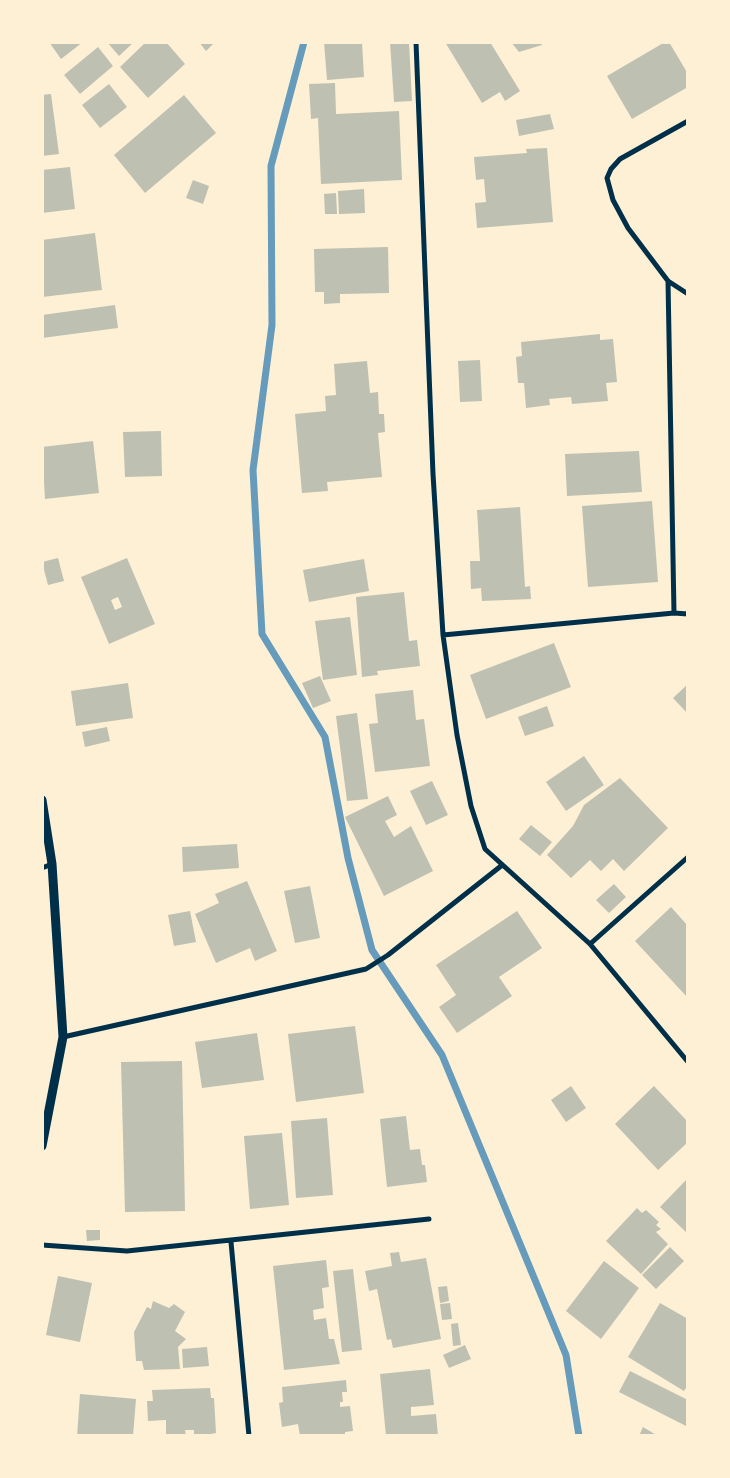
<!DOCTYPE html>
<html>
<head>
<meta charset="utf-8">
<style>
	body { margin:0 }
	#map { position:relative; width:730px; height:1478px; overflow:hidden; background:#fdf0d5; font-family:Ubuntu,sans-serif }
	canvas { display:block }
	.frame { position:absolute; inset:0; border:44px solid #fdf0d5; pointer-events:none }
</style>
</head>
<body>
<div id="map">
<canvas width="730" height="1478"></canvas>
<div class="frame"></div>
</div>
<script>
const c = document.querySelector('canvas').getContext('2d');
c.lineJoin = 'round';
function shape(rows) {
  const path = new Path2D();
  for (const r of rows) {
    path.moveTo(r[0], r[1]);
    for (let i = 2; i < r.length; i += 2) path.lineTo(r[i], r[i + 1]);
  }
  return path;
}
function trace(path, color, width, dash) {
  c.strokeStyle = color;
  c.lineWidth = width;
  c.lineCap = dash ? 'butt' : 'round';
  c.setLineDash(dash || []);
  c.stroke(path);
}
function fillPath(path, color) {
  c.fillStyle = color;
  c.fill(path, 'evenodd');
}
const stream = shape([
	[304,42,271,166,272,325,253,470,262,634,325,737,348,858,372,950,442,1055,566,1355,579,1436]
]);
const building = shape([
	[49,42,83,42,61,59],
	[107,42,134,42,119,56],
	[146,42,166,42,185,64,148,98,120,67],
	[199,42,215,42,206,51],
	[324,42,362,42,364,77,327,80],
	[390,42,409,42,412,101,394,102],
	[445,42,490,42,520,91,505,101,500,92,482,103],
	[511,42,541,42,542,45,519,52],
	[665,42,669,42,688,74,688,87,632,119,607,76],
	[98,47,113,66,80,94,64,75],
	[335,83,336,114,399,111,402,180,321,184,318,118,311,119,309,84],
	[109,84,127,107,100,128,82,105],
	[51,94,59,154,42,156,42,95],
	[184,95,216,133,145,193,114,155],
	[550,114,554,129,519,136,516,120],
	[547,148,553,222,477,228,475,203,486,202,484,179,476,180,474,157,527,153,526,149],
	[70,167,75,209,42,213,42,170],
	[193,180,209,186,203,204,186,198],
	[364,189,365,213,339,214,338,191],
	[336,193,337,214,325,214,324,194],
	[95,233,102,290,42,297,42,240],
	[388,247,389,293,340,294,340,303,324,304,324,292,315,292,314,249],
	[115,305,118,328,42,338,42,315],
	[600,334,600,340,613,339,617,382,606,383,608,401,572,404,571,397,549,399,550,405,526,408,524,383,518,383,516,357,522,356,521,342],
	[480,360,482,401,460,402,458,361],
	[367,361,370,393,378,392,379,414,384,414,385,432,378,433,382,477,327,482,328,491,302,493,295,414,326,411,325,396,336,395,334,364],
	[161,431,162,476,125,477,123,432],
	[93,441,99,493,45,499,42,447],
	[639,451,642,492,567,496,565,454],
	[652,501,658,582,588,587,582,506],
	[520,507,525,587,530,586,531,599,482,601,481,588,471,589,470,561,480,561,477,510],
	[58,558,64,581,48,585,42,562],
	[127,558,155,624,109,644,81,577],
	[118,597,122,607,115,610,111,600],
	[364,559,369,591,309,602,303,570],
	[404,592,409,641,417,640,420,666,377,671,378,675,362,677,356,597],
	[350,617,357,675,323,680,315,621],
	[554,643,571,687,486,719,470,675],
	[320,676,331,701,313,708,302,683],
	[128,683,133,718,76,726,71,691],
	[688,684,688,714,673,698],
	[413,690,416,720,424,719,430,766,375,772,369,724,378,723,375,694],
	[547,706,554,726,525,736,518,717],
	[357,713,368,799,347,801,336,716],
	[107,727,110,741,85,747,82,732],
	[584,756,604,785,566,811,546,782],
	[620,778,668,828,624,871,613,859,601,871,590,860,571,878,547,855,573,826,584,805],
	[432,781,448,815,426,825,410,791],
	[388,796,397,815,385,821,394,837,411,826,433,871,384,896,345,817],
	[531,825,552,842,540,856,519,839],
	[237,844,239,868,183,872,182,847],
	[247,881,277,951,255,961,250,948,216,963,195,914,219,903,215,894],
	[614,884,626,897,609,913,596,900],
	[310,886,320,938,295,943,284,891],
	[671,907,688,926,688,998,635,941],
	[190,911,196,942,174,946,168,915],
	[517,911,542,948,499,977,512,996,457,1033,439,1007,456,995,436,965],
	[355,1026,364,1093,296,1102,288,1034],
	[257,1033,264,1080,202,1088,195,1042],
	[182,1061,185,1211,125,1212,121,1062],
	[571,1086,586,1108,566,1122,551,1100],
	[654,1086,688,1122,688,1142,658,1170,615,1124],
	[406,1116,410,1150,420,1149,422,1165,425,1165,427,1182,387,1187,380,1119],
	[327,1118,333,1195,296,1198,291,1121],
	[282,1133,289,1205,250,1209,244,1136],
	[688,1178,688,1234,660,1207],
	[637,1208,642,1213,646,1210,659,1222,656,1225,661,1229,656,1232,668,1244,641,1274,606,1241],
	[86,1230,100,1230,100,1240,87,1241],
	[670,1247,684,1261,656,1289,642,1275],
	[399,1252,401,1262,426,1258,441,1339,393,1348,391,1339,387,1340,377,1289,369,1291,365,1271,392,1266,390,1253],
	[326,1260,329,1287,322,1288,324,1308,313,1310,314,1320,326,1318,329,1339,334,1339,340,1364,284,1370,273,1266],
	[604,1261,639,1288,601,1339,566,1311],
	[353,1269,362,1350,342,1352,333,1271],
	[58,1276,92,1283,80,1342,46,1335],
	[447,1286,449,1301,440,1303,438,1287],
	[153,1301,169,1308,174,1304,185,1312,175,1331,186,1339,178,1347,180,1369,144,1370,142,1361,136,1361,134,1332,147,1307,151,1309],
	[450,1303,452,1319,442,1320,440,1304],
	[660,1303,688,1319,688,1385,684,1391,628,1357],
	[458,1323,461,1345,453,1346,451,1324],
	[465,1345,471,1359,449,1368,443,1355],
	[207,1347,209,1366,183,1368,182,1349],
	[430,1369,434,1405,411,1407,411,1416,436,1414,438,1436,386,1436,380,1374],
	[630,1371,688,1400,688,1427,619,1392],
	[346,1380,347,1392,342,1392,343,1402,340,1402,340,1407,350,1406,353,1431,345,1432,345,1436,300,1436,298,1424,282,1427,279,1403,283,1402,282,1387],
	[210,1388,211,1398,214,1398,216,1433,211,1434,211,1436,194,1436,194,1430,185,1430,186,1436,166,1436,166,1420,148,1421,147,1401,153,1401,152,1390],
	[80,1394,136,1399,133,1436,77,1436],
	[643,1427,658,1436,639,1436]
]);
const minor = shape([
	[416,42,433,474,443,635,457,735,471,806,485,849,590,944,688,1062],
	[688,121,620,159,611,169,607,178,613,200,628,228,668,281,688,294],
	[668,281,674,613],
	[443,635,674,613,688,614],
	[42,868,52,864],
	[590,944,688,857],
	[63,1037,366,969,388,955,501,866],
	[231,1242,249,1436],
	[42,1245,127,1251,429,1219]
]);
const tertiary = shape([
	[42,800,52,864,63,1037,42,1146]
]);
trace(stream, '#669bbc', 7);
fillPath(building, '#bec0b2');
trace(minor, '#003049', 5);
trace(tertiary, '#003049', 9);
</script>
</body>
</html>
